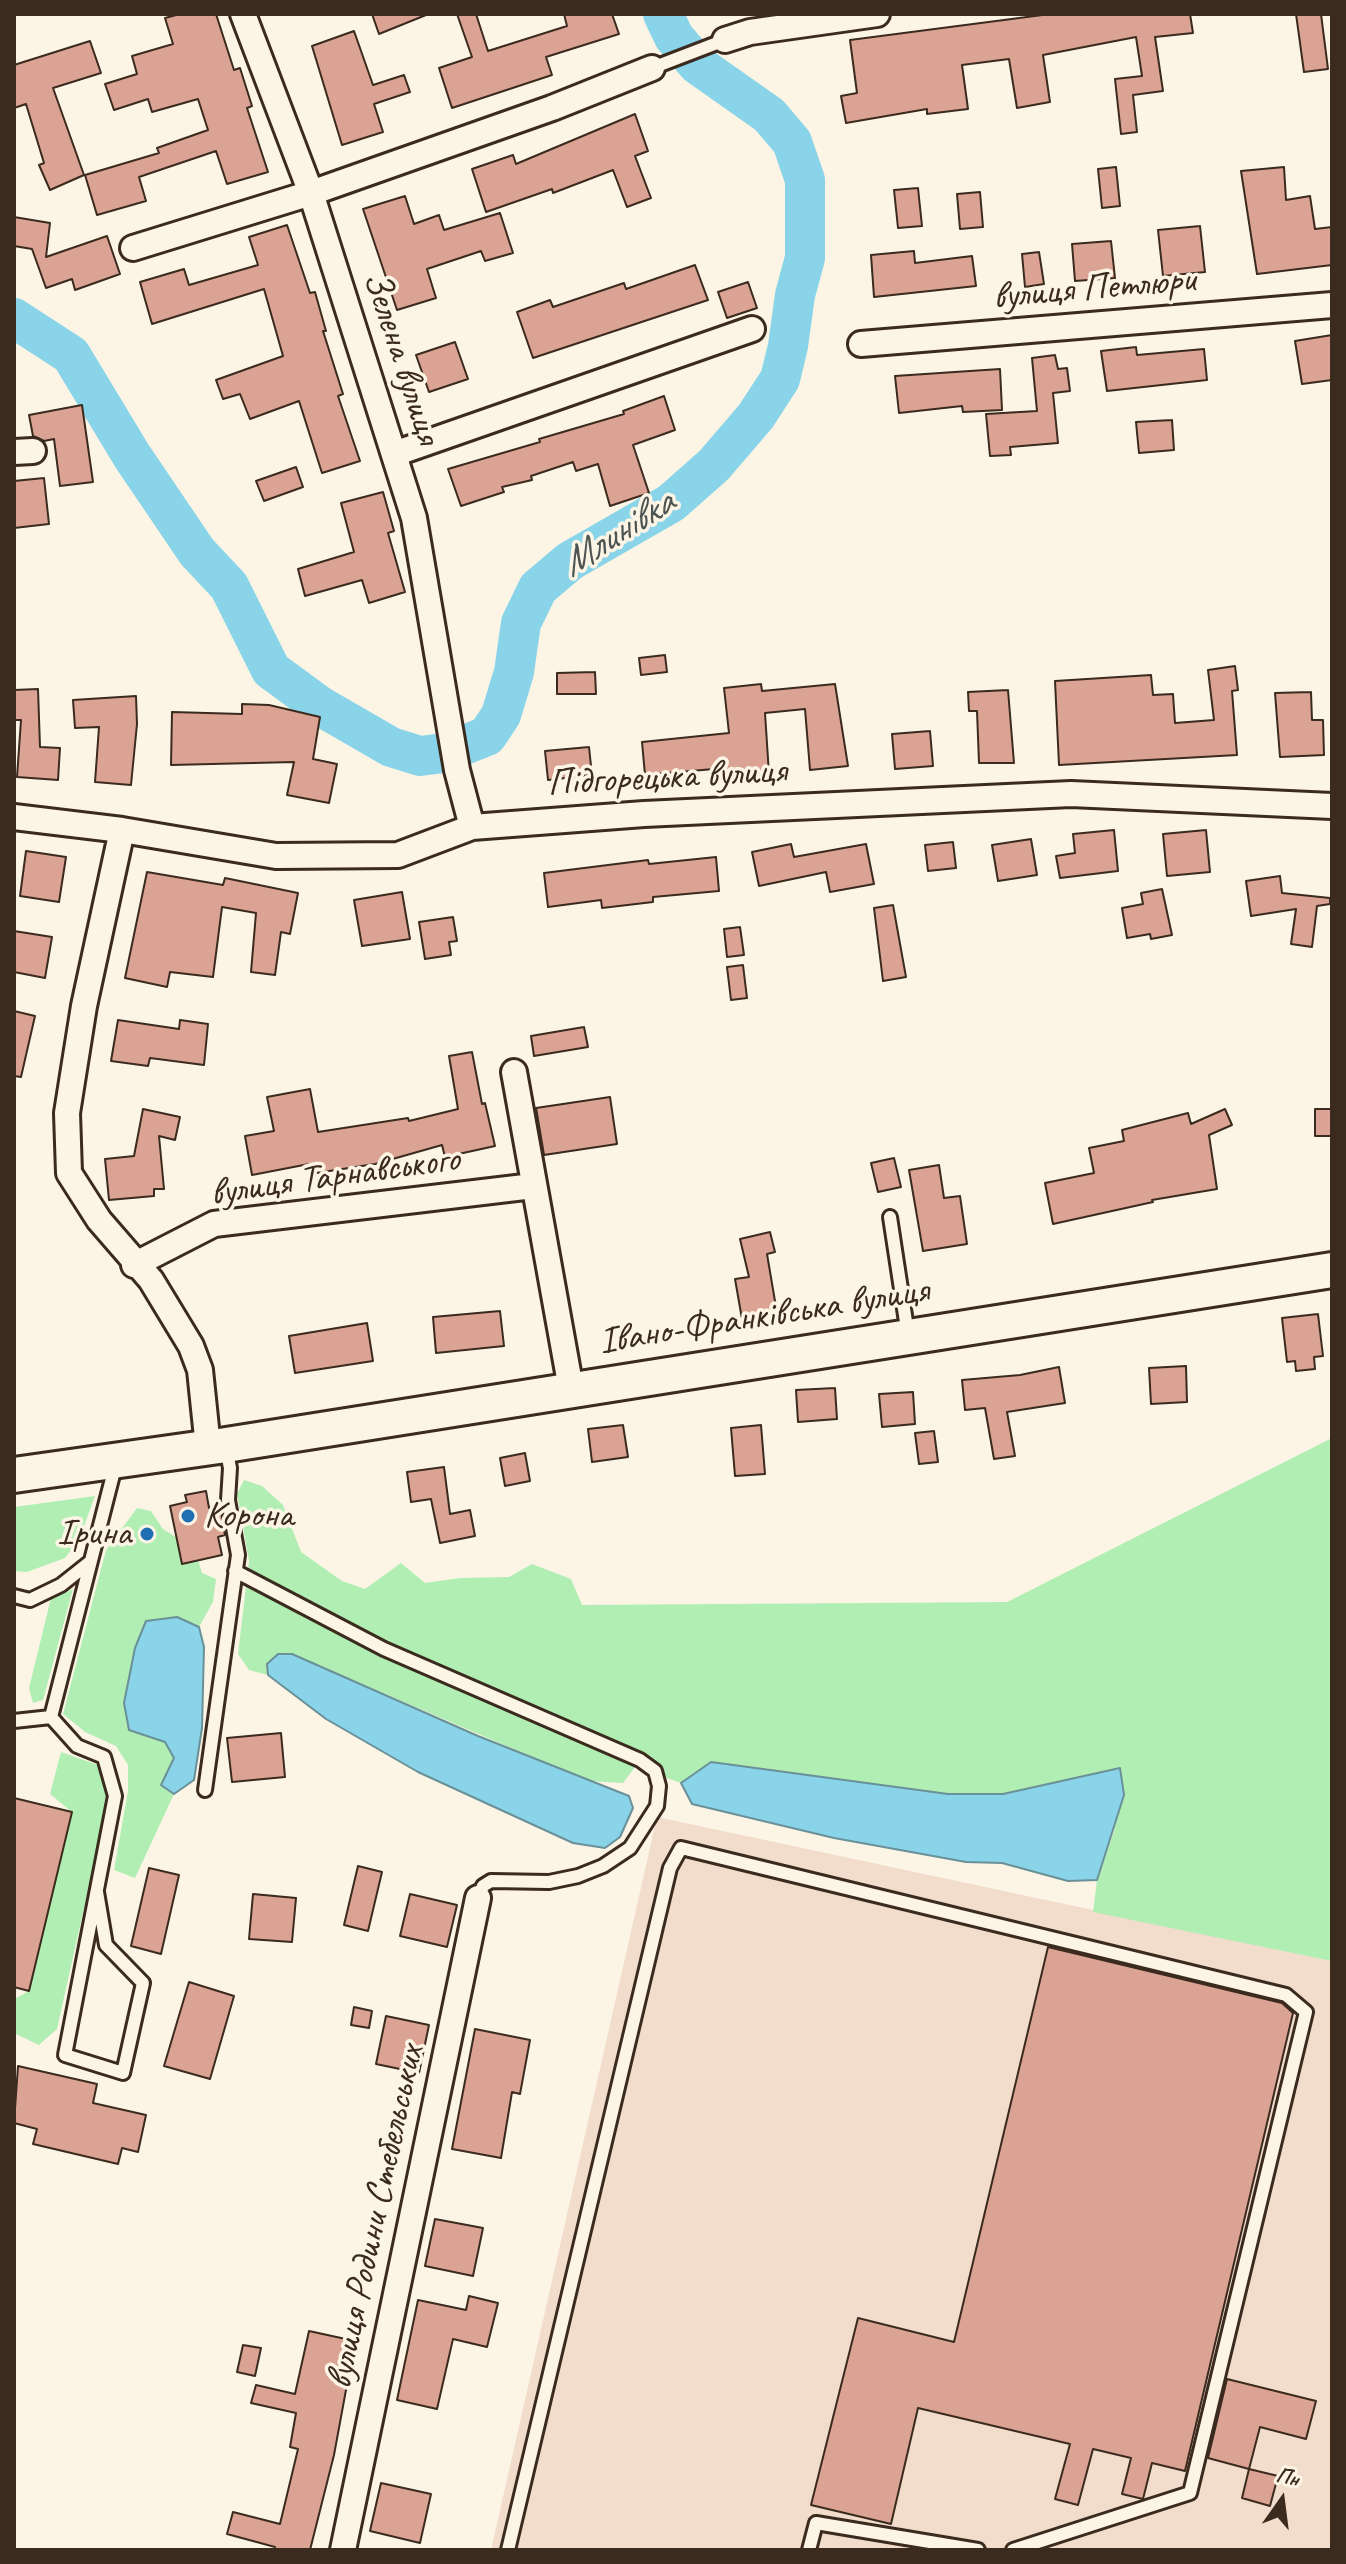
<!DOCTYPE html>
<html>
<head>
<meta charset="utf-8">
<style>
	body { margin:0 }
	#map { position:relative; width:1346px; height:2564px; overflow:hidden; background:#fcf5e5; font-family:Caveat,sans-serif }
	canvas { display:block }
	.frame { position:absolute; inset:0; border:16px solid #3b2a1e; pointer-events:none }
	.north { position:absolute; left:1242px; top:2460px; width:80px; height:80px; -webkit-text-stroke:6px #fcf5e5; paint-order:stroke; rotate:14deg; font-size:22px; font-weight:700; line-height:32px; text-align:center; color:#3b2a1e }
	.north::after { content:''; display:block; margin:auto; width:28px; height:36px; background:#3b2a1e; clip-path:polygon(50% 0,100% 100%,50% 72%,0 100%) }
</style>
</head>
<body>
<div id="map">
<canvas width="1346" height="2564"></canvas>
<div class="frame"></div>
<div class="north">Пн</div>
</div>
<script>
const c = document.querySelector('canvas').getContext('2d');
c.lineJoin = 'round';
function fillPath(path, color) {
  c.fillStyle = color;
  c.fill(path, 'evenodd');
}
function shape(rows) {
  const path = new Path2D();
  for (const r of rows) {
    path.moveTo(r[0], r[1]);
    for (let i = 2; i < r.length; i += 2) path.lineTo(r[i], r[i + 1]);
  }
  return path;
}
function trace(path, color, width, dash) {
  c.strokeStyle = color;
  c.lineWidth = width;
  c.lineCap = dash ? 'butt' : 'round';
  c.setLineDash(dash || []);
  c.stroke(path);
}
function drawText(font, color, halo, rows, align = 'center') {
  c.font = font + ' Caveat,sans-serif';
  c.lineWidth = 7;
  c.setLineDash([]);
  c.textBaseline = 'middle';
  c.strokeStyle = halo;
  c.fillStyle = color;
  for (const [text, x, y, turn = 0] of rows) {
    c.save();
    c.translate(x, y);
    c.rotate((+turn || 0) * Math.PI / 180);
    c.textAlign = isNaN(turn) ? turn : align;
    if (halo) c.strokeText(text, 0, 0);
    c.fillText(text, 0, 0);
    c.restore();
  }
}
const built = shape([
	[657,1817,1332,1961,1332,2550,491,2550]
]);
const green = shape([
	[1332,1438,1332,1961,1093,1912,1097,1880,1115,1828,1119,1768,1003,1794,948,1794,711,1762,681,1783,635,1767,623,1783,588,1781,292,1654,278,1654,267,1664,268,1675,249,1670,238,1654,249,1561,237,1494,244,1480,262,1486,283,1505,301,1552,342,1581,365,1589,401,1563,425,1583,460,1578,509,1577,532,1564,571,1579,582,1605,1007,1602],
	[95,1496,79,1540,65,1558,27,1572,14,1571,14,1507],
	[137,1508,151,1511,163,1529,176,1537,182,1563,198,1560,202,1573,216,1579,213,1602,199,1627,177,1617,165,1742,174,1759,161,1785,174,1794,135,1878,114,1870,128,1791,128,1765,116,1746,85,1732,63,1714,106,1550],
	[73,1589,43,1700,33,1703,29,1688,51,1598],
	[61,1752,98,1765,108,1800,57,2029,39,2045,14,2033,14,1999,29,1991,72,1812,50,1794]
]);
const water = shape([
	[177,1617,199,1627,204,1647,202,1728,194,1780,174,1794,161,1785,174,1758,165,1742,129,1730,124,1703,135,1648,146,1621,177,1617],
	[278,1654,292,1654,478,1736,629,1796,633,1808,620,1837,605,1848,573,1843,418,1772,326,1719,268,1675,267,1664,278,1654],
	[711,1762,948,1794,1003,1794,1120,1768,1124,1795,1097,1880,1068,1881,1002,1863,966,1862,834,1838,692,1804,681,1783,711,1762]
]);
const river = shape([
	[14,318,71,355,132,456,197,552,229,586,271,670,320,706,391,747,420,756,444,753,487,736,501,715,514,672,521,623,538,588,570,561,671,503,714,465,756,416,780,379,788,346,795,295,805,258,805,180,792,142,769,115,698,65,674,37,663,14]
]);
const building = shape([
	[180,14,216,14,234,70,240,68,252,106,247,108,268,172,227,184,216,151,139,177,146,201,97,215,85,175,159,153,157,148,208,130,198,99,152,112,148,99,114,110,105,84,137,74,132,56,173,44,165,18,180,14],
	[372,14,426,14,426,15,379,34,372,14],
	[457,14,476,14,488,51,567,26,564,14,612,14,619,34,546,57,552,75,452,108,439,68,472,57,457,14],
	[1050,14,1190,14,1193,33,1155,37,1163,91,1133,95,1137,132,1121,134,1115,79,1142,76,1136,37,1043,55,1050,102,1017,108,1009,59,962,65,968,109,927,114,927,109,846,123,841,96,857,93,850,40,1050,14],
	[1296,14,1321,14,1328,69,1304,72,1296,14],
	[354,31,373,85,404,75,410,92,374,104,383,132,342,145,312,46,354,31],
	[90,41,101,73,53,88,84,175,50,190,39,165,44,163,26,104,14,108,14,65,90,41],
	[635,114,648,151,635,156,651,198,627,207,613,170,553,193,552,189,486,212,472,169,513,155,516,164,635,114],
	[1116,167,1120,206,1102,208,1098,169,1116,167],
	[1284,167,1286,200,1310,196,1315,229,1332,227,1332,265,1257,274,1241,171,1284,167],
	[918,188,922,226,898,228,894,190,918,188],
	[980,192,983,227,960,229,957,194,980,192],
	[405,196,414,224,439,215,444,230,500,213,513,253,485,261,481,251,427,269,436,298,397,310,363,209,405,196],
	[14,217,50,223,46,257,107,236,120,274,75,290,72,279,46,288,32,249,14,246,14,217],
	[287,225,310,293,315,292,326,331,323,331,343,394,338,396,360,461,322,473,299,401,250,419,240,394,223,399,216,380,283,356,264,289,152,324,140,282,184,269,189,285,258,265,249,237,287,225],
	[1200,226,1205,272,1163,276,1158,230,1200,226],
	[1111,241,1115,278,1075,281,1072,244,1111,241],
	[914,251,915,263,972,256,976,286,874,297,871,255,914,251],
	[1039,252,1044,284,1025,287,1022,254,1039,252],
	[695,265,708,300,533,358,517,312,550,300,553,307,624,283,626,289,695,265],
	[748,282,757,308,727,318,718,292,748,282],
	[1332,335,1332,380,1302,384,1295,341,1332,335],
	[455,342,468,379,429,392,416,355,455,342],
	[1136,347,1137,355,1204,349,1207,380,1107,391,1101,351,1136,347],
	[1055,355,1058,369,1067,368,1070,391,1053,393,1058,443,1010,447,1011,455,990,456,986,414,1037,411,1032,358,1055,355],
	[1000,369,1002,410,963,412,962,406,899,413,895,376,1000,369],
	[664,396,675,430,633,445,649,493,610,506,598,464,576,471,573,462,531,476,532,480,502,487,504,492,461,506,448,469,540,442,539,439,624,414,623,411,664,396],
	[82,405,93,482,60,486,54,439,44,441,33,436,29,415,82,405],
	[1172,420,1174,450,1139,453,1136,422,1172,420],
	[296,467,303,487,264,501,256,481,296,467],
	[44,478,49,524,14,528,14,481,44,478],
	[383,492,394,531,388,533,405,592,369,603,362,580,305,596,298,569,354,552,341,503,383,492],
	[665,655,667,672,641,675,639,658,665,655],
	[1235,666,1238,690,1232,691,1237,755,1059,765,1055,681,1151,675,1153,695,1173,694,1175,723,1214,720,1208,670,1235,666],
	[595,672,596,694,557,694,557,673,595,672],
	[761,684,762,691,835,684,848,766,810,770,805,709,765,713,769,774,714,778,714,769,645,775,642,742,729,733,724,688,761,684],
	[38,689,40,747,60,748,58,780,17,777,21,720,14,720,14,690,38,689],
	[1008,690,1014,763,979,763,977,711,969,711,968,692,1008,690],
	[1311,692,1312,720,1323,720,1324,755,1280,757,1275,693,1311,692],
	[136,696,137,724,131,785,95,782,99,727,75,728,73,700,136,696],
	[242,704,269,705,320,717,313,759,337,764,329,803,287,795,294,762,171,765,172,712,242,714,242,704],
	[930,731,933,766,895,769,892,734,930,731],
	[589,747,592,775,548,780,545,751,589,747],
	[1114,830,1118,871,1060,878,1056,856,1075,853,1073,834,1114,830],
	[1206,830,1210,872,1167,876,1163,834,1206,830],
	[1031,839,1037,875,998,881,992,845,1031,839],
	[953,842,956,868,928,871,925,845,953,842],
	[791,844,794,857,866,844,874,884,830,892,826,872,759,886,752,852,791,844],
	[26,851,66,857,59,902,20,896,26,851],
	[716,857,719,891,653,897,653,902,602,908,601,900,548,907,544,873,648,860,649,864,716,857],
	[147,872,223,885,225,878,298,893,290,934,281,932,275,975,251,972,256,913,222,907,213,977,170,972,167,987,125,978,147,872],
	[1280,876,1282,893,1330,898,1330,904,1317,906,1312,947,1291,944,1296,909,1251,916,1246,881,1280,876],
	[1162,889,1172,935,1151,939,1150,934,1127,938,1122,908,1143,904,1141,893,1162,889],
	[402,892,410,939,362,946,354,900,402,892],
	[893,905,906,977,883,981,874,908,893,905],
	[453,917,457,941,449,942,451,955,425,959,419,922,453,917],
	[740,927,744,955,727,957,724,929,740,927],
	[14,931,52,937,45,978,14,972,14,931],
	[743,965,747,998,731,1000,727,967,743,965],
	[14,1011,35,1016,21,1077,14,1076,14,1011],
	[118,1020,179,1029,180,1020,208,1024,204,1065,150,1058,148,1066,111,1061,118,1020],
	[584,1027,588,1047,534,1056,531,1036,584,1027],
	[472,1052,482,1104,485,1103,495,1146,445,1157,442,1145,375,1164,310,1174,309,1164,252,1175,245,1136,274,1131,267,1097,310,1089,318,1132,408,1118,409,1121,458,1109,449,1056,472,1052],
	[610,1097,617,1144,544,1155,536,1108,610,1097],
	[143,1109,180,1117,175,1140,159,1136,164,1189,154,1189,154,1196,109,1200,105,1159,134,1156,143,1109],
	[1225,1109,1232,1125,1209,1135,1217,1189,1152,1200,1153,1202,1053,1224,1045,1183,1094,1173,1089,1148,1124,1141,1122,1130,1188,1113,1191,1124,1225,1109],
	[1315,1109,1332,1109,1332,1136,1315,1136,1315,1109],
	[894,1158,901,1187,878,1192,871,1163,894,1158],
	[939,1165,944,1198,960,1196,967,1244,923,1251,909,1170,939,1165],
	[770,1232,775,1252,767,1254,777,1313,742,1319,735,1279,749,1277,740,1239,770,1232],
	[500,1311,504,1346,436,1353,433,1317,500,1311],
	[1318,1314,1323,1356,1314,1357,1315,1369,1296,1371,1295,1361,1287,1362,1282,1318,1318,1314],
	[367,1323,373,1361,295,1373,289,1336,367,1323],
	[1186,1366,1187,1402,1151,1404,1149,1368,1186,1366],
	[1059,1367,1065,1403,1007,1412,1015,1456,994,1459,985,1408,965,1410,962,1380,1020,1375,1059,1367],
	[835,1388,837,1419,798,1422,796,1390,835,1388],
	[913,1392,915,1424,882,1427,879,1394,913,1392],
	[623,1425,628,1457,592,1462,588,1429,623,1425],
	[761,1425,765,1474,735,1476,731,1428,761,1425],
	[934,1431,938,1462,919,1464,915,1433,934,1431],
	[525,1453,530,1481,505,1486,500,1458,525,1453],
	[444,1467,450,1514,470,1510,475,1536,440,1543,431,1499,411,1502,407,1472,444,1467],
	[206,1491,209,1508,220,1505,225,1535,218,1537,222,1555,182,1564,170,1506,187,1502,185,1495,206,1491],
	[281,1733,285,1777,232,1782,227,1738,281,1733],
	[14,1798,72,1812,29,1991,14,1987,14,1798],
	[358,1866,382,1872,368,1931,344,1925,358,1866],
	[149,1868,179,1875,161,1954,131,1946,149,1868],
	[253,1894,296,1898,292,1942,249,1939,253,1894],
	[410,1894,457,1905,447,1947,400,1936,410,1894],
	[1048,1947,1282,2003,1293,2013,1185,2471,1152,2463,1143,2499,1122,2494,1131,2458,1093,2449,1078,2505,1055,2499,1070,2444,918,2408,891,2524,811,2505,858,2318,954,2342,1048,1947],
	[189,1982,234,1996,210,2079,164,2066,189,1982],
	[354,2007,372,2011,369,2028,351,2025,354,2007],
	[386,2016,429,2025,419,2073,376,2064,386,2016],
	[475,2029,530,2040,520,2094,512,2092,501,2158,452,2149,475,2029],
	[18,2066,97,2084,93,2103,146,2115,138,2152,122,2148,118,2164,33,2144,37,2129,14,2123,18,2066],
	[435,2219,483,2228,473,2276,425,2266,435,2219],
	[469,2296,498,2303,487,2347,453,2339,437,2409,397,2400,418,2300,466,2310,469,2296],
	[309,2331,355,2341,334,2455,310,2550,274,2550,275,2547,227,2534,233,2512,280,2524,298,2449,290,2447,296,2413,251,2403,256,2385,295,2394,309,2331],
	[243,2345,261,2348,255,2376,237,2372,243,2345],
	[1227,2379,1316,2401,1306,2439,1260,2427,1249,2469,1208,2458,1227,2379],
	[1249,2469,1278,2476,1270,2506,1242,2498,1249,2469],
	[381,2483,431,2494,420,2543,370,2531,381,2483]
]);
const lane = shape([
	[652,68,725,40],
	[890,1217,908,1335],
	[235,1571,384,1649,640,1760,655,1771,659,1786,657,1806,630,1848,603,1866,578,1876,549,1882,491,1881,483,1886,478,1898],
	[14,1596,30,1600,61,1585,90,1562],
	[51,1717,77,1746,104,1757,115,1796,65,2055,123,2073,143,1983,106,1945,97,1892],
	[14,1721,51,1717,116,1463],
	[205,1790,238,1555,228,1500,230,1468,226,1448],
	[508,2550,670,1868,681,1848,1286,1995,1306,2012,1190,2493,1013,2550],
	[809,2550,816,2523,978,2550]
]);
const street = shape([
	[243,14,311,193,414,518,457,770,472,827],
	[725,40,750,32,877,14],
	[133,248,311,193,552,108,652,68],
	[861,344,1332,305],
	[14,452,33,451],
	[394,454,752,329],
	[14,817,122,830,276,856,398,855,472,827,644,814,1071,794,1332,806],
	[122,830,84,1006,67,1113,69,1173,99,1220,151,1280,191,1346,200,1370,208,1447],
	[514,1072,571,1389],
	[134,1265,214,1224,533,1186],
	[343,2550,478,1898]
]);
const secondary = shape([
	[14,1475,226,1445,1332,1270]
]);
const markers = [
	[188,1516,8,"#1f6fb2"],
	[147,1534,8,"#1f6fb2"]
];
const streetNames = [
	["вулиця Петлюри",1094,289,-5],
	["Зелена вулиця",401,358,72],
	["Підгорецька вулиця",667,778,-3],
	["вулиця Тарнавського",335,1177,-8],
	["Івано-Франківська вулиця",764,1317,-9],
	["вулиця Родини Стебельських",376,2217,-78]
];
const poiNames = [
	["Корона",204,1516],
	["Ірина",131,1534,"right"]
];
const waterNames = [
	["Млинівка",618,534,-33]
];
fillPath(built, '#f2dccc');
fillPath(green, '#b1eeb4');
fillPath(water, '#89d4e9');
trace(water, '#6a9098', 2);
trace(river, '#89d4e9', 40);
fillPath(building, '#dba393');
trace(building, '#3b2a1e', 2);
trace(lane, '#3b2a1e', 18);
trace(street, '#3b2a1e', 30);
trace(secondary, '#3b2a1e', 40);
trace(lane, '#fcf5e5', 12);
trace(street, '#fcf5e5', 24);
trace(secondary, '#fcf5e5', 34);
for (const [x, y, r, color] of markers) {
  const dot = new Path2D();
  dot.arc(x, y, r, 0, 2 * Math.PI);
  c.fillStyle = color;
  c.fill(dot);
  trace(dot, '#fcf5e5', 3);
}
drawText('38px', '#3b2a1e', '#fcf5e5', streetNames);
drawText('38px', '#3b2a1e', '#fcf5e5', poiNames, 'left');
drawText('italic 40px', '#4e5451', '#fcf5e5', waterNames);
</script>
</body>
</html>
